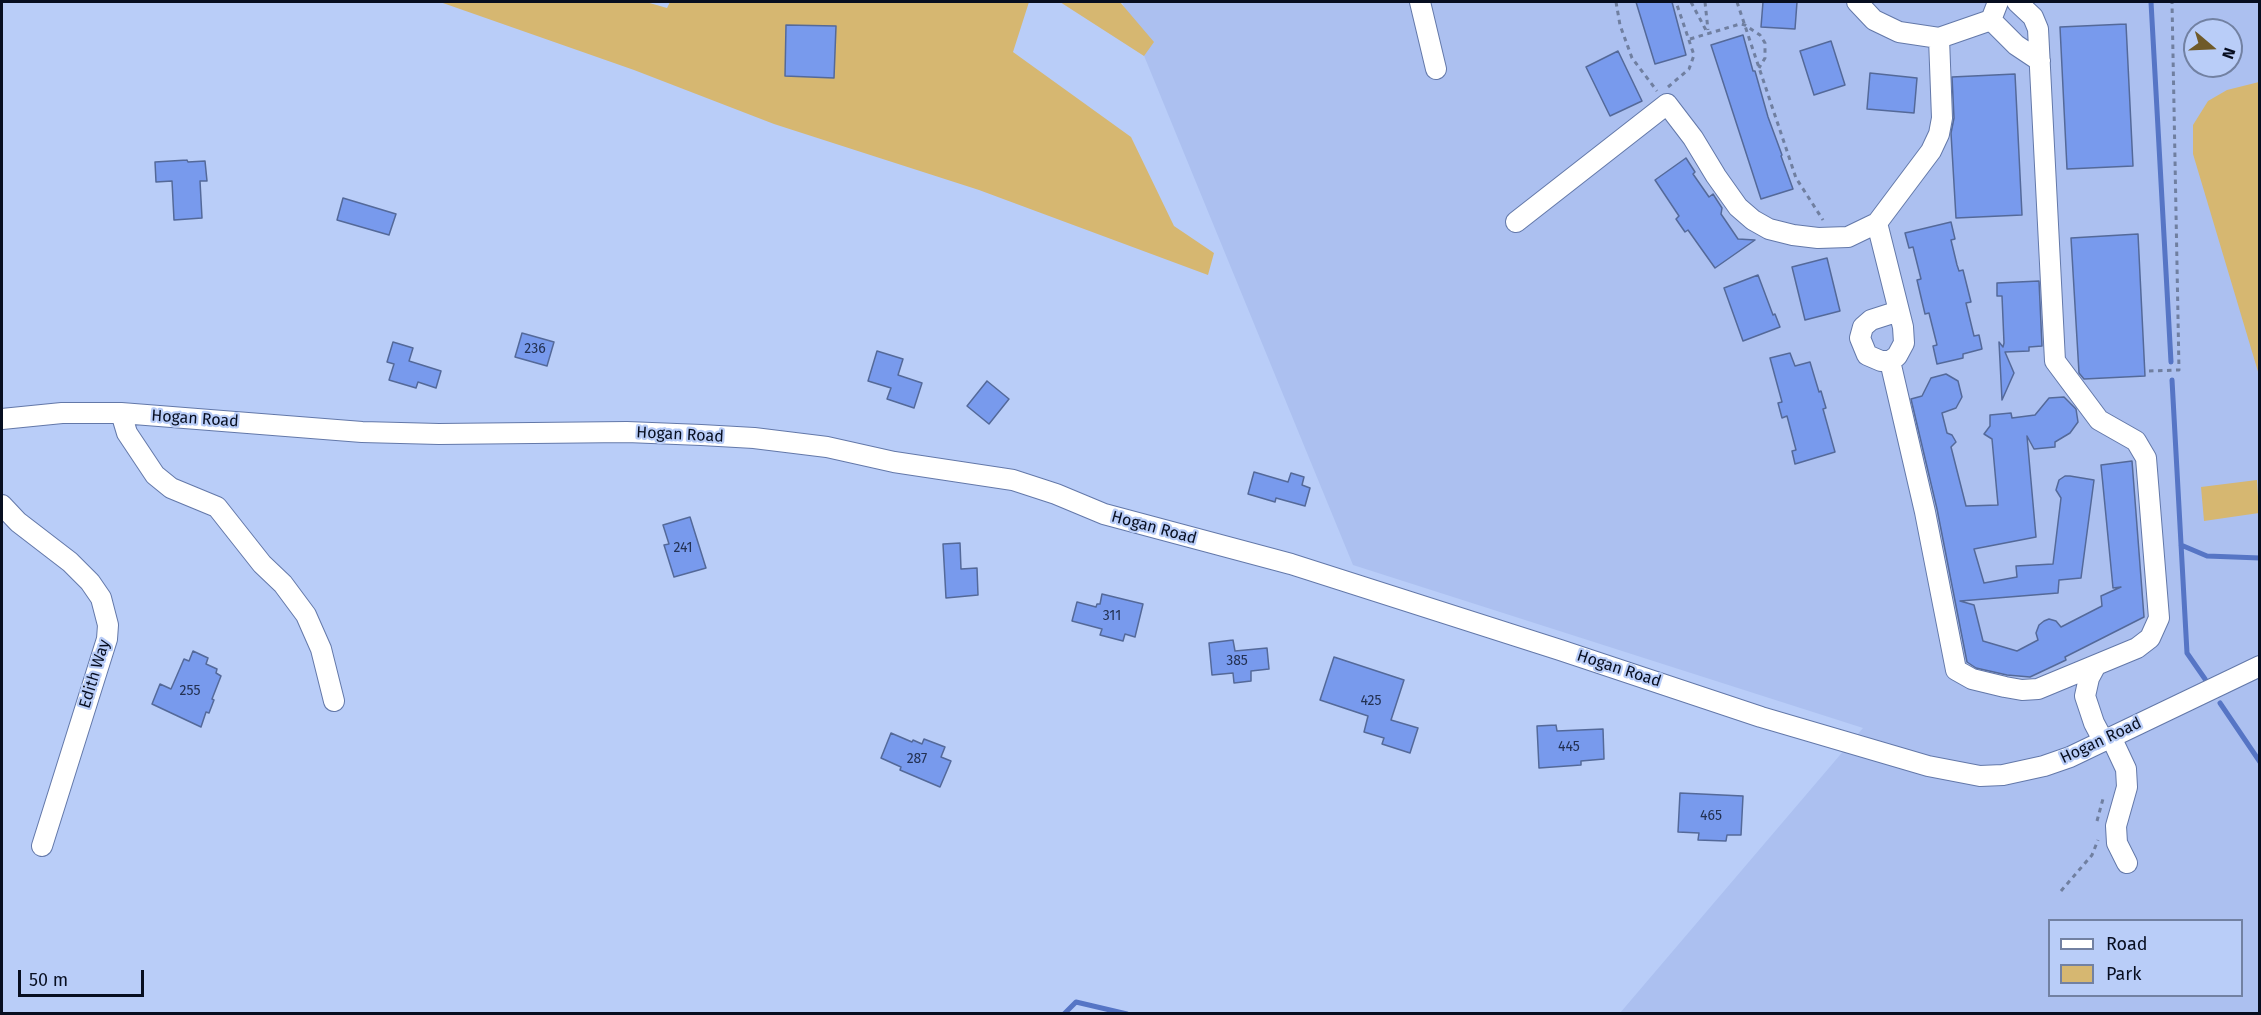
<!DOCTYPE html>
<html>
<head>
<meta charset="utf-8">
<style>
	body { margin:0 }
	#map { position:relative; width:2261px; height:1015px; overflow:hidden; background:#b9cdf8; font-family:"Fira Sans",sans-serif }
	canvas { display:block }
	.frame { position:absolute; inset:0; border:3px solid #070e20; pointer-events:none }
	.legend { position:absolute; left:2048px; top:919px; width:195px; height:78px; box-sizing:border-box; background:#b9cdf8; border:2px solid #7281a2; margin:0; padding:8px 10px; list-style:none; font-size:18px; color:#070e20 }
	.legend li { display:flex; align-items:center; gap:12px; height:30px }
	.legend b { width:30px; border:2px solid #7281a2 }
	.north { position:absolute; left:2183px; top:18px; width:60px; height:60px; box-sizing:border-box; background:#b9cdf8; border:2px solid #7281a2; border-radius:50%; rotate:109deg; font-size:16px; font-weight:700; line-height:24px; text-align:center; color:#070e20 }
	.north::after { content:''; display:block; margin:auto; width:21px; height:27px; background:#6f5a29; clip-path:polygon(50% 0,100% 100%,50% 72%,0 100%) }
	.scale { position:absolute; left:18px; top:970px; width:126px; height:27px; box-sizing:border-box; border:3px solid #070e20; border-top:0; padding-left:8px; font-size:18px; line-height:21px; white-space:nowrap; color:#070e20; -webkit-text-stroke:4px #b9cdf8; paint-order:stroke }
</style>
</head>
<body>
<div id="map">
<canvas width="2261" height="1015"></canvas>
<div class="frame"></div>
<ul class="legend">
<li><b style="height:8px;background:#fff"></b>Road</li>
<li><b style="height:16px;background:#d6b771"></b>Park</li>
</ul>
<div class="north">N</div>
<div class="scale">50 m</div>
</div>
<script>
const c = document.querySelector('canvas').getContext('2d');
c.lineJoin = 'round';
function fillPath(path, color) {
  c.fillStyle = color;
  c.fill(path, 'evenodd');
}
function shape(rows) {
  const path = new Path2D();
  for (const r of rows) {
    path.moveTo(r[0], r[1]);
    for (let i = 2; i < r.length; i += 2) path.lineTo(r[i], r[i + 1]);
  }
  return path;
}
function trace(path, color, width, dash) {
  c.strokeStyle = color;
  c.lineWidth = width;
  c.lineCap = dash ? 'butt' : 'round';
  c.setLineDash(dash || []);
  c.stroke(path);
}
function drawText(font, color, halo, rows, align = 'center') {
  c.font = font + ' "Fira Sans",sans-serif';
  c.lineWidth = 4.5;
  c.setLineDash([]);
  c.textBaseline = 'middle';
  c.strokeStyle = halo;
  c.fillStyle = color;
  for (const [text, x, y, turn = 0] of rows) {
    c.save();
    c.translate(x, y);
    c.rotate((+turn || 0) * Math.PI / 180);
    c.textAlign = isNaN(turn) ? turn : align;
    if (halo) c.strokeText(text, 0, 0);
    c.fillText(text, 0, 0);
    c.restore();
  }
}
const built = shape([
	[1122,2,2259,2,2259,1013,1620,1013,1863,728,1353,565],
	[2195,30,2231,30,2231,66,2195,66],
	[2050,920,2242,920,2242,996,2050,996]
]);
const green = shape([
	[440,2,646,2,667,8,670,2,1029,2,1013,52,1131,137,1174,226,1214,253,1208,275,979,190,774,124,634,70],
	[786,25,836,27,834,78,785,76],
	[1060,2,1120,2,1154,42,1144,56],
	[2259,82,2260,82,2259,375,2193,154,2193,125,2208,101,2227,90],
	[2257,480,2259,513,2204,521,2201,487]
]);
const stream = shape([
	[2151,2,2171,362],
	[2172,380,2187,653,2205,679],
	[2181,545,2207,556,2260,558],
	[2220,703,2260,762],
	[1064,1014,1076,1002,1127,1014]
]);
const building = shape([
	[1636,2,1672,2,1686,55,1655,64,1636,2],
	[1763,2,1797,2,1795,29,1761,27,1763,2],
	[2126,24,2133,166,2067,169,2060,27,2126,24],
	[786,25,836,26,834,78,785,76,786,25],
	[1743,35,1753,71,1755,71,1768,117,1782,155,1781,156,1793,189,1761,199,1711,45,1743,35],
	[1831,41,1845,85,1814,95,1800,51,1831,41],
	[1618,51,1642,101,1610,116,1586,67,1618,51],
	[1870,73,1917,78,1914,113,1867,109,1870,73],
	[2015,74,2022,215,1956,218,1951,133,1954,118,1952,77,2015,74],
	[1686,158,1695,172,1693,174,1709,197,1713,194,1722,208,1721,214,1738,239,1755,240,1715,268,1688,230,1685,232,1676,219,1679,216,1655,180,1686,158],
	[187,160,188,162,205,161,207,181,200,181,202,218,174,220,172,181,156,182,155,162,187,160],
	[343,198,396,214,389,235,337,220,343,198],
	[1951,222,1955,239,1951,240,1957,265,1959,271,1963,270,1971,302,1966,303,1974,336,1979,335,1982,349,1963,354,1963,358,1937,364,1933,346,1937,345,1929,313,1925,314,1917,280,1921,279,1913,247,1909,248,1905,233,1951,222],
	[2138,234,2145,376,2084,379,2079,373,2071,238,2138,234],
	[1827,258,1840,311,1805,320,1792,267,1827,258],
	[1758,275,1773,315,1775,314,1780,327,1743,341,1724,288,1758,275],
	[2039,281,2042,346,2029,347,2029,351,2005,352,2014,373,2002,400,1999,342,2003,347,2004,343,2002,296,1997,296,1997,283,2039,281],
	[522,333,554,342,547,366,515,357,522,333],
	[393,342,413,348,409,361,441,371,436,388,418,382,416,388,389,380,394,364,387,362,393,342],
	[877,351,903,359,898,375,922,383,914,408,887,399,891,388,868,381,877,351],
	[1790,353,1795,366,1810,362,1819,392,1821,391,1826,408,1823,409,1835,452,1795,464,1792,451,1796,450,1787,416,1782,418,1778,403,1782,402,1770,358,1790,353],
	[1946,374,1958,381,1962,397,1956,408,1942,413,1947,433,1952,435,1956,442,1951,447,1966,506,1998,505,1992,439,1984,434,1990,426,1990,415,2011,413,2012,418,2035,415,2049,398,2064,397,2076,409,2078,422,2070,433,2055,442,2055,447,2034,449,2027,436,2036,537,1974,549,1984,583,2017,577,2016,566,2053,564,2061,498,2056,490,2059,480,2065,476,2070,476,2094,480,2081,578,2059,580,2058,593,1960,601,1974,605,1983,641,2017,651,2038,640,2036,633,2039,625,2044,621,2049,619,2056,621,2061,627,2102,606,2101,596,2121,587,2113,588,2101,465,2132,461,2144,617,2065,657,2066,660,2030,677,2007,675,1976,668,1967,662,1937,509,1911,399,1922,396,1931,378,1946,374],
	[987,381,1009,399,989,424,967,406,987,381],
	[1254,472,1288,482,1291,473,1304,477,1302,485,1310,488,1305,506,1276,498,1275,502,1248,494,1254,472],
	[690,517,706,568,674,577,664,545,669,544,663,525,690,517],
	[960,543,961,569,977,568,978,595,946,598,943,544,960,543],
	[1102,594,1143,604,1135,637,1125,634,1123,641,1100,635,1102,629,1072,621,1077,602,1096,607,1097,604,1100,604,1102,594],
	[1233,640,1235,651,1267,648,1269,669,1251,671,1251,681,1234,683,1233,673,1212,675,1209,643,1233,640],
	[193,651,208,658,206,664,217,669,216,673,221,676,212,699,214,700,209,713,206,712,201,727,152,704,160,684,171,689,184,659,189,661,193,651],
	[1334,657,1404,680,1391,720,1418,728,1410,753,1382,744,1384,738,1364,732,1368,716,1320,700,1334,657],
	[1556,725,1557,731,1603,729,1604,759,1581,761,1581,765,1539,768,1537,726,1556,725],
	[891,733,912,742,913,740,922,744,924,739,945,747,941,757,951,761,940,787,900,770,901,767,881,758,891,733],
	[1680,793,1743,796,1741,835,1727,835,1726,841,1698,840,1699,833,1678,832,1680,793]
]);
const path = shape([
	[1616,2,1620,25,1632,58,1657,91],
	[1691,2,1708,34],
	[1705,2,1708,30],
	[1737,2,1796,178,1823,220],
	[1690,39,1740,24,1745,25,1760,35,1765,43,1765,58,1759,68],
	[1668,87,1689,69,1694,55,1676,2],
	[2149,371,2179,370,2172,2],
	[2097,821,2104,795],
	[2061,891,2092,855,2098,840]
]);
const minor = shape([
	[1420,2,1436,69],
	[1857,2,1874,20,1899,32,1939,38],
	[1991,20,1998,2],
	[1516,222,1667,104,1693,138,1716,176,1738,207,1753,220,1769,229,1793,235,1818,238,1848,237,1877,223,1931,151,1939,134,1942,118,1939,38,1991,20,2016,45,2040,61],
	[1877,223,1899,311],
	[1890,361,1881,361,1867,355,1860,338,1863,327,1871,320,1899,311,1903,327,1904,343,1897,356,1890,361,1925,512,1956,670,1972,679,2005,687,2022,690,2038,689,2137,648,2150,638,2159,618,2146,458,2136,441,2099,420,2055,361,2038,29,2033,17,2017,2],
	[121,413,127,433,155,475,171,488,217,507,262,564,283,584,306,615,321,649,334,701],
	[2,419,62,413,121,413,362,432,439,434,627,432,701,435,754,438,827,447,894,462,1013,480,1056,494,1104,514,1291,564,1560,650,1761,717,1928,766,1980,776,2003,775,2044,766,2070,757,2260,666],
	[2,505,18,522,70,562,90,582,101,598,108,625,107,639,42,846],
	[2096,665,2089,678,2085,696,2094,723,2103,740],
	[2111,737,2126,769,2127,787,2116,826,2117,843,2127,863]
]);
const numberNames = [
	["236",535,349],
	["241",683,548],
	["311",1112,616],
	["385",1237,661],
	["255",190,691],
	["425",1371,701],
	["445",1569,747],
	["287",917,759],
	["465",1711,816]
];
const streetNames = [
	["Hogan Road",195,419,4],
	["Hogan Road",680,435,3],
	["Hogan Road",1154,528,15],
	["Hogan Road",1619,669,18],
	["Edith Way",95,674,-73],
	["Hogan Road",2101,741,-25]
];
fillPath(built, '#acc0f0');
fillPath(green, '#d6b771');
trace(stream, '#5675c5', 5);
fillPath(building, '#789aed');
trace(building, '#546999', 1.5);
trace(minor, '#6378a9', 22);
trace(path, '#707fa0', 3, [4.5, 4.5]);
trace(minor, '#fff', 20);
drawText('14px', '#233153', null, numberNames);
drawText('16px', '#070e20', '#b9cdf8', streetNames);
</script>
</body>
</html>
